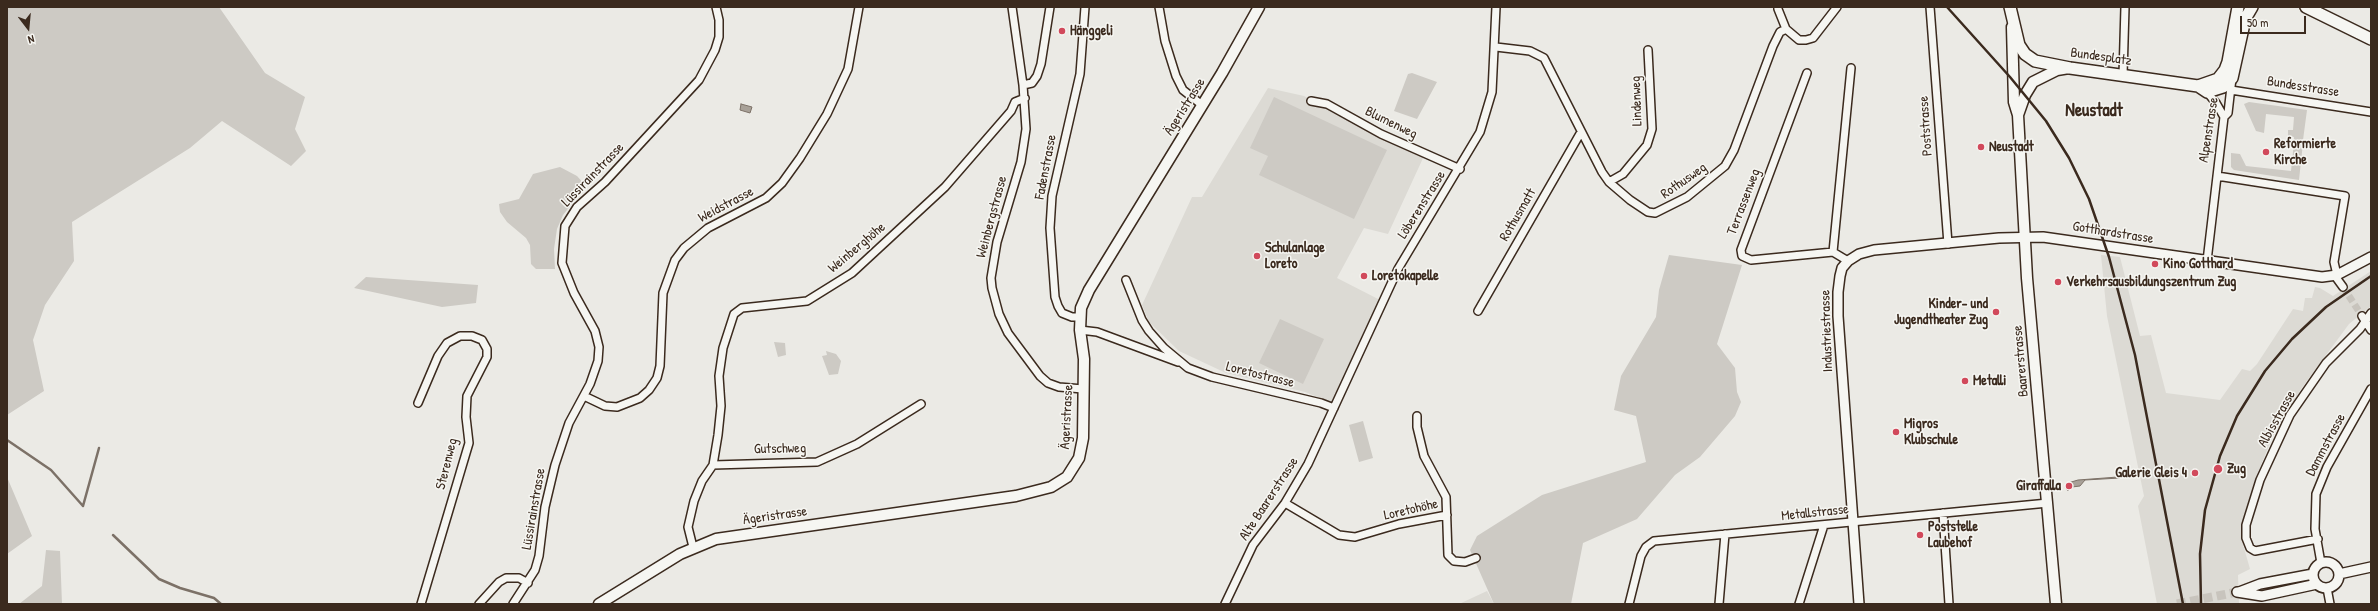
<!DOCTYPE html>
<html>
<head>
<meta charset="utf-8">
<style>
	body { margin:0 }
	#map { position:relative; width:2378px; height:611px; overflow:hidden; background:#ebeae5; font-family:"Patrick Hand",sans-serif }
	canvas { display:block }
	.frame { position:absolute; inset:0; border:8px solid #3b2a1e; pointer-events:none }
	.north { position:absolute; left:8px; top:8px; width:40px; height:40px; -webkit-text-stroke:3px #f6f6f2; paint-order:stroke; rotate:164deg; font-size:11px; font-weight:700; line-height:16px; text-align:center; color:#3b2a1e }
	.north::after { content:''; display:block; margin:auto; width:14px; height:18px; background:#3b2a1e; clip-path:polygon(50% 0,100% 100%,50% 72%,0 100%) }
	.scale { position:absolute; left:2240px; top:16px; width:66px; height:18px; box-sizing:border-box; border:2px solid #3b2a1e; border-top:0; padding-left:5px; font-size:12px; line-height:14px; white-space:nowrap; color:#3b2a1e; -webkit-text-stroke:3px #f6f6f2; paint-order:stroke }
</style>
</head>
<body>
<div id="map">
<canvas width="2378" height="611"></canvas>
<div class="frame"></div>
<div class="north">N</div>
<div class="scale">50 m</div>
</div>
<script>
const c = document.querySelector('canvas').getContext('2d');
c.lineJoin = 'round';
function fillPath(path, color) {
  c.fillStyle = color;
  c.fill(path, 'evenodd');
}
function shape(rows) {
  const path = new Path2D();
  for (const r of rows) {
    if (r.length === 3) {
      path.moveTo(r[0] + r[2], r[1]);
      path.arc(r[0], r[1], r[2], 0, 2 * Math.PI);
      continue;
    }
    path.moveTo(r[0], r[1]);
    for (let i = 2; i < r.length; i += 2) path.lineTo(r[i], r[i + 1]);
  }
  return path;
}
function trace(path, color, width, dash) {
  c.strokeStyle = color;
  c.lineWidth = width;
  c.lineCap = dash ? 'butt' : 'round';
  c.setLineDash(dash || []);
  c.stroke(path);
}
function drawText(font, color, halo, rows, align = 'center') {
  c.font = font + ' "Patrick Hand",sans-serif';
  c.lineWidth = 3;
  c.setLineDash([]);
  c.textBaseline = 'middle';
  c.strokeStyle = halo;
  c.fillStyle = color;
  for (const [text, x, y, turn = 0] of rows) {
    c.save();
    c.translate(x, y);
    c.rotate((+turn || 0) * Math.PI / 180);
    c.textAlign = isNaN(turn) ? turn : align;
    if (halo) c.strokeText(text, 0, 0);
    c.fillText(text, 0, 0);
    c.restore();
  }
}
const built = shape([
	[1268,88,1304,96,1395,144,1424,156,1388,234,1364,228,1337,278,1380,300,1333,403,1305,392,1226,373,1179,351,1149,322,1142,305,1192,197,1202,197],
	[2101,255,2120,257,2140,336,2151,335,2166,393,2220,400,2242,369,2250,371,2257,364,2293,309,2303,311,2305,298,2312,298,2315,287,2320,288,2333,296,2371,271,2371,306,2349,324,2301,389,2273,436,2256,477,2242,528,2242,541,2250,569,2238,575,2239,604,2157,604,2138,506,2144,496,2107,316],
	[1487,591,1494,604,1459,604]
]);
const green = shape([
	[7,7,219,7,265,73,305,97,295,129,306,151,291,166,222,121,190,148,72,222,74,261,45,305,33,340,44,391,7,415],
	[1412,73,1437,82,1417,119,1394,111,1408,74],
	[1274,97,1387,150,1354,219,1259,175,1268,156,1250,148],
	[2249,102,2307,110,2303,140,2294,140,2294,137,2288,136,2288,130,2293,130,2294,117,2266,114,2264,133,2256,131,2244,104],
	[2294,142,2303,143,2299,180,2234,170,2231,167,2231,153,2240,154,2246,166,2291,171],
	[560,167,577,176,586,186,563,215,557,229,554,249,555,269,536,269,531,264,530,245,526,238,507,222,500,212,499,204,519,199,533,174],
	[1669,255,1742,265,1717,344,1735,368,1737,392,1741,402,1735,416,1700,457,1675,475,1637,519,1583,543,1571,604,1494,604,1470,550,1477,536,1542,495,1646,462,1636,416,1614,410,1621,376,1656,317,1659,290],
	[366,277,478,285,476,303,442,307,354,288],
	[1280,319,1324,339,1303,384,1259,363],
	[774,342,785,343,786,355,778,357],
	[826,351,836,354,841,361,838,374,829,375,822,356,827,355],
	[1363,421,1373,458,1359,462,1349,425],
	[7,477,32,536,7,554],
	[46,550,60,551,62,604,19,604,42,586]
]);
const water = shape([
	[741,104,752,107,750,113,740,110,741,104],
	[2118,477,2120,478,2085,480,2080,486,2072,487,2068,491,2065,487,2068,483,2078,480,2118,477]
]);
const stream = shape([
	[7,440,51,470,83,506],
	[83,506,99,448],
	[113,535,159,579,180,588,214,598,221,604]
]);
const minorTunnel = shape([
	[2343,287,2362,316]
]);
const tertiaryTunnel = shape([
	[2177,604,2237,592]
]);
const minor = shape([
	[1012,7,1023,85,1026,129,1021,162,997,242,991,278,992,288,999,314,1008,333,1040,376,1048,383,1059,387,1083,389],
	[1159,7,1165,41,1176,76,1183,90,1202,105],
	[1930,7,1948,244],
	[1778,9,1786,29,1799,40,1806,40,1813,38,1837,7],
	[1496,47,1530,51,1544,58,1602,172,1609,182,1630,200,1648,212,1655,213,1687,197,1725,166,1734,150,1773,46,1780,32,1786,29],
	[1807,73,1741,250,1742,256,1751,260,1833,252],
	[2123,75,2125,7],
	[1023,85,1032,83,1037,76,1041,64,1050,7],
	[2231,90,2371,112],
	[2207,92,2216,103,2224,117],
	[1311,101,1327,104,1381,134,1460,169],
	[2217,176,2345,196,2334,262,2337,275],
	[1609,182,1623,174,1647,145,1652,129,1648,50],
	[1848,261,1833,252,1851,68],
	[2207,261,2224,117,2228,113,2232,78],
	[2335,276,2343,287],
	[1126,280,1142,320,1149,331,1164,348,1188,368,1212,377,1321,403,1334,408],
	[1478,311,1581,132],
	[2362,316,2371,330],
	[1080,317,1072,317,1062,313,1058,306,1055,297,1050,228,1052,196,1080,74,1085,7],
	[1080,330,1097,332,1178,362],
	[584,396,605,406,617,407,640,398,649,390,657,378,660,366,663,293,675,260,684,248,708,228,766,198,782,183,800,158,827,114,848,69,859,7],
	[418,403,438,356,447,343,460,336,472,336,482,340,487,349,487,357,467,396,466,417,469,443,421,604],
	[1417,416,1417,427,1424,456,1446,497,1448,555,1454,561,1465,562,1476,558],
	[713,465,817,462,857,444,921,404],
	[1285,503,1339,535,1355,537,1399,524,1447,515],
	[1943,513,1949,604],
	[2318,539,2255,551,2250,548,2246,538,2246,525,2260,480,2290,415,2326,363,2360,329,2371,313],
	[693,547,688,527,694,501,702,481,713,465,718,435,721,406,719,376,723,348,734,314,742,308,807,301,852,273,945,187,1011,111,1015,102,1025,98],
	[2321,563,2315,529,2316,494,2327,467,2371,389],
	[2327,588,2330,604],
	[479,604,499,582,506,578,519,578,528,583],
	[513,604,535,570,539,556,545,507,555,465,569,423,590,384,598,361,599,347,595,331,574,293,562,263,565,226,577,207,605,182,699,80,715,50,719,37,719,20,716,7],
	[1225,604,1253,545,1285,503,1308,464,1398,269,1480,132,1492,92,1496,7],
	[1629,604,1641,556,1646,547,1654,541,2048,503],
	[1719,604,1725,534],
	[1799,604,1824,525]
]);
const tertiary = shape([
	[2326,575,13],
	[2339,574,2371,567],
	[2237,592,2262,596,2317,584],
	[2239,592,2260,584,2313,574],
	[1859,604,1838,316,1838,292,1840,276,1842,268,1848,261,1859,254,1874,250,1999,238,2043,237,2322,277,2337,275,2371,257]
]);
const secondary = shape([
	[2012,27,2014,102,2018,115,2027,278,2056,604],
	[2018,115,2025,95,2033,82,2057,70,2069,68],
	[599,604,680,554,716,539,1016,496,1051,487,1067,477,1079,458,1083,438,1084,359,1080,330,1081,308,1089,290,1222,73,1259,7]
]);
const primary = shape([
	[2010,7,2019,45,2025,54,2035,61,2070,68,2198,86,2207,92,2223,87,2232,78,2245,19,2252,7],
	[2306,7,2371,39],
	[2198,86,2218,79,2225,70,2228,62,2238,7]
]);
const rail = shape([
	[1947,7,2010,77,2046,121,2069,158,2089,199,2109,257,2135,355,2183,604],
	[2201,604,2200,554,2205,510,2220,456,2237,416,2265,371,2292,339,2326,307,2371,276]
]);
const markers = [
	[1062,31,4,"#d1495b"],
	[1981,147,4,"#d1495b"],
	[2266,152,4,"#d1495b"],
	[1257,256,4,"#d1495b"],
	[2155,264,4,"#d1495b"],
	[1364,276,4,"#d1495b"],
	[2058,282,4,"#d1495b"],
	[1996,312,4,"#d1495b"],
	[1965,381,4,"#d1495b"],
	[1896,432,4,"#d1495b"],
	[2218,469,5,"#d1495b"],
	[2195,473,4,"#d1495b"],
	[2069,486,4,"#d1495b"],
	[1920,535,4,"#d1495b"]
];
const poiNames = [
	["Hänggeli",1070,31],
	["Reformierte",2274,144],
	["Kirche",2274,160],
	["Neustadt",1989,147],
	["Schulanlage",1265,248],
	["Loreto",1265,264],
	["Kino Gotthard",2163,264],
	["Loretokapelle",1372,276],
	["Verkehrsausbildungszentrum Zug",2066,282],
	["Kinder- und",1988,304,"right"],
	["Jugendtheater Zug",1988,320,"right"],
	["Metalli",1973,381],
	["Migros",1904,424],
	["Klubschule",1904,440],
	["Zug",2227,469],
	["Galerie Gleis 4",2187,473,"right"],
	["Giraffalla",2061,486,"right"],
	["Poststelle",1928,527],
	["Laubehof",1928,543]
];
const streetNames = [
	["Bundesplatz",2101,57,8],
	["Bundesstrasse",2303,87,9],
	["Lindenweg",1637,101,-92],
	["Ägeristrasse",1185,107,-58],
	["Blumenweg",1391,123,26],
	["Poststrasse",1926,126,-94],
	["Alpenstrasse",2209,130,-81],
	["Fadenstrasse",1046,167,-79],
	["Lüssirainstrasse",593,175,-46],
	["Rothusweg",1684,181,-35],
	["Terrassenweg",1744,202,-69],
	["Weidstrasse",726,205,-28],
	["Löberenstrasse",1422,205,-58],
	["Rothusmatt",1518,215,-60],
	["Weinbergstrasse",992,217,-75],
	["Gotthardstrasse",2113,233,9],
	["Weinberghöhe",857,248,-40],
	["Industriestrasse",1827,331,-92],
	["Baarerstrasse",2021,361,-95],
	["Loretostrasse",1260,375,14],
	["Ägeristrasse",1067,417,-87],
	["Albisstrasse",2277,419,-61],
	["Dammstrasse",2326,445,-62],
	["Gutschweg",780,449,-1],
	["Sterenweg",447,464,-76],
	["Alte Baarerstrasse",1269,499,-57],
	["Lüssirainstrasse",534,509,-80],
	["Loretohöhe",1411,510,-13],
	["Metallstrasse",1815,513,-6],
	["Ägeristrasse",775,516,-8]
];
const districtNames = [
	["Neustadt",2094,111]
];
fillPath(built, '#dcdad4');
fillPath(green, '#cdcac4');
fillPath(water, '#a8a198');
trace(water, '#7c7167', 1);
trace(stream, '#7c7167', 2.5);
trace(minorTunnel, '#c8c4bd', 7, [7, 3.5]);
trace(tertiaryTunnel, '#c8c4bd', 9, [9, 4.5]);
trace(minor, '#3b2a1e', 10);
trace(tertiary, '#3b2a1e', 12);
trace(secondary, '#3b2a1e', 13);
trace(primary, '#3b2a1e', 14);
trace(minor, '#f6f6f2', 7);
trace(tertiary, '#f6f6f2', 9);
trace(secondary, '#f6f6f2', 10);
trace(primary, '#f6f6f2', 11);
trace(rail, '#3b2a1e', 2.5);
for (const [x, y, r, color] of markers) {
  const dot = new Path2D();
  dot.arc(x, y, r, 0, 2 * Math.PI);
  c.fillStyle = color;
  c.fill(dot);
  trace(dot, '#f6f6f2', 1.5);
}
drawText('bold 14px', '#3b2a1e', '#f6f6f2', poiNames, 'left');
drawText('14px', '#3b2a1e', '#f6f6f2', streetNames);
drawText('bold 18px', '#3b2a1e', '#f6f6f2', districtNames);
</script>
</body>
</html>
